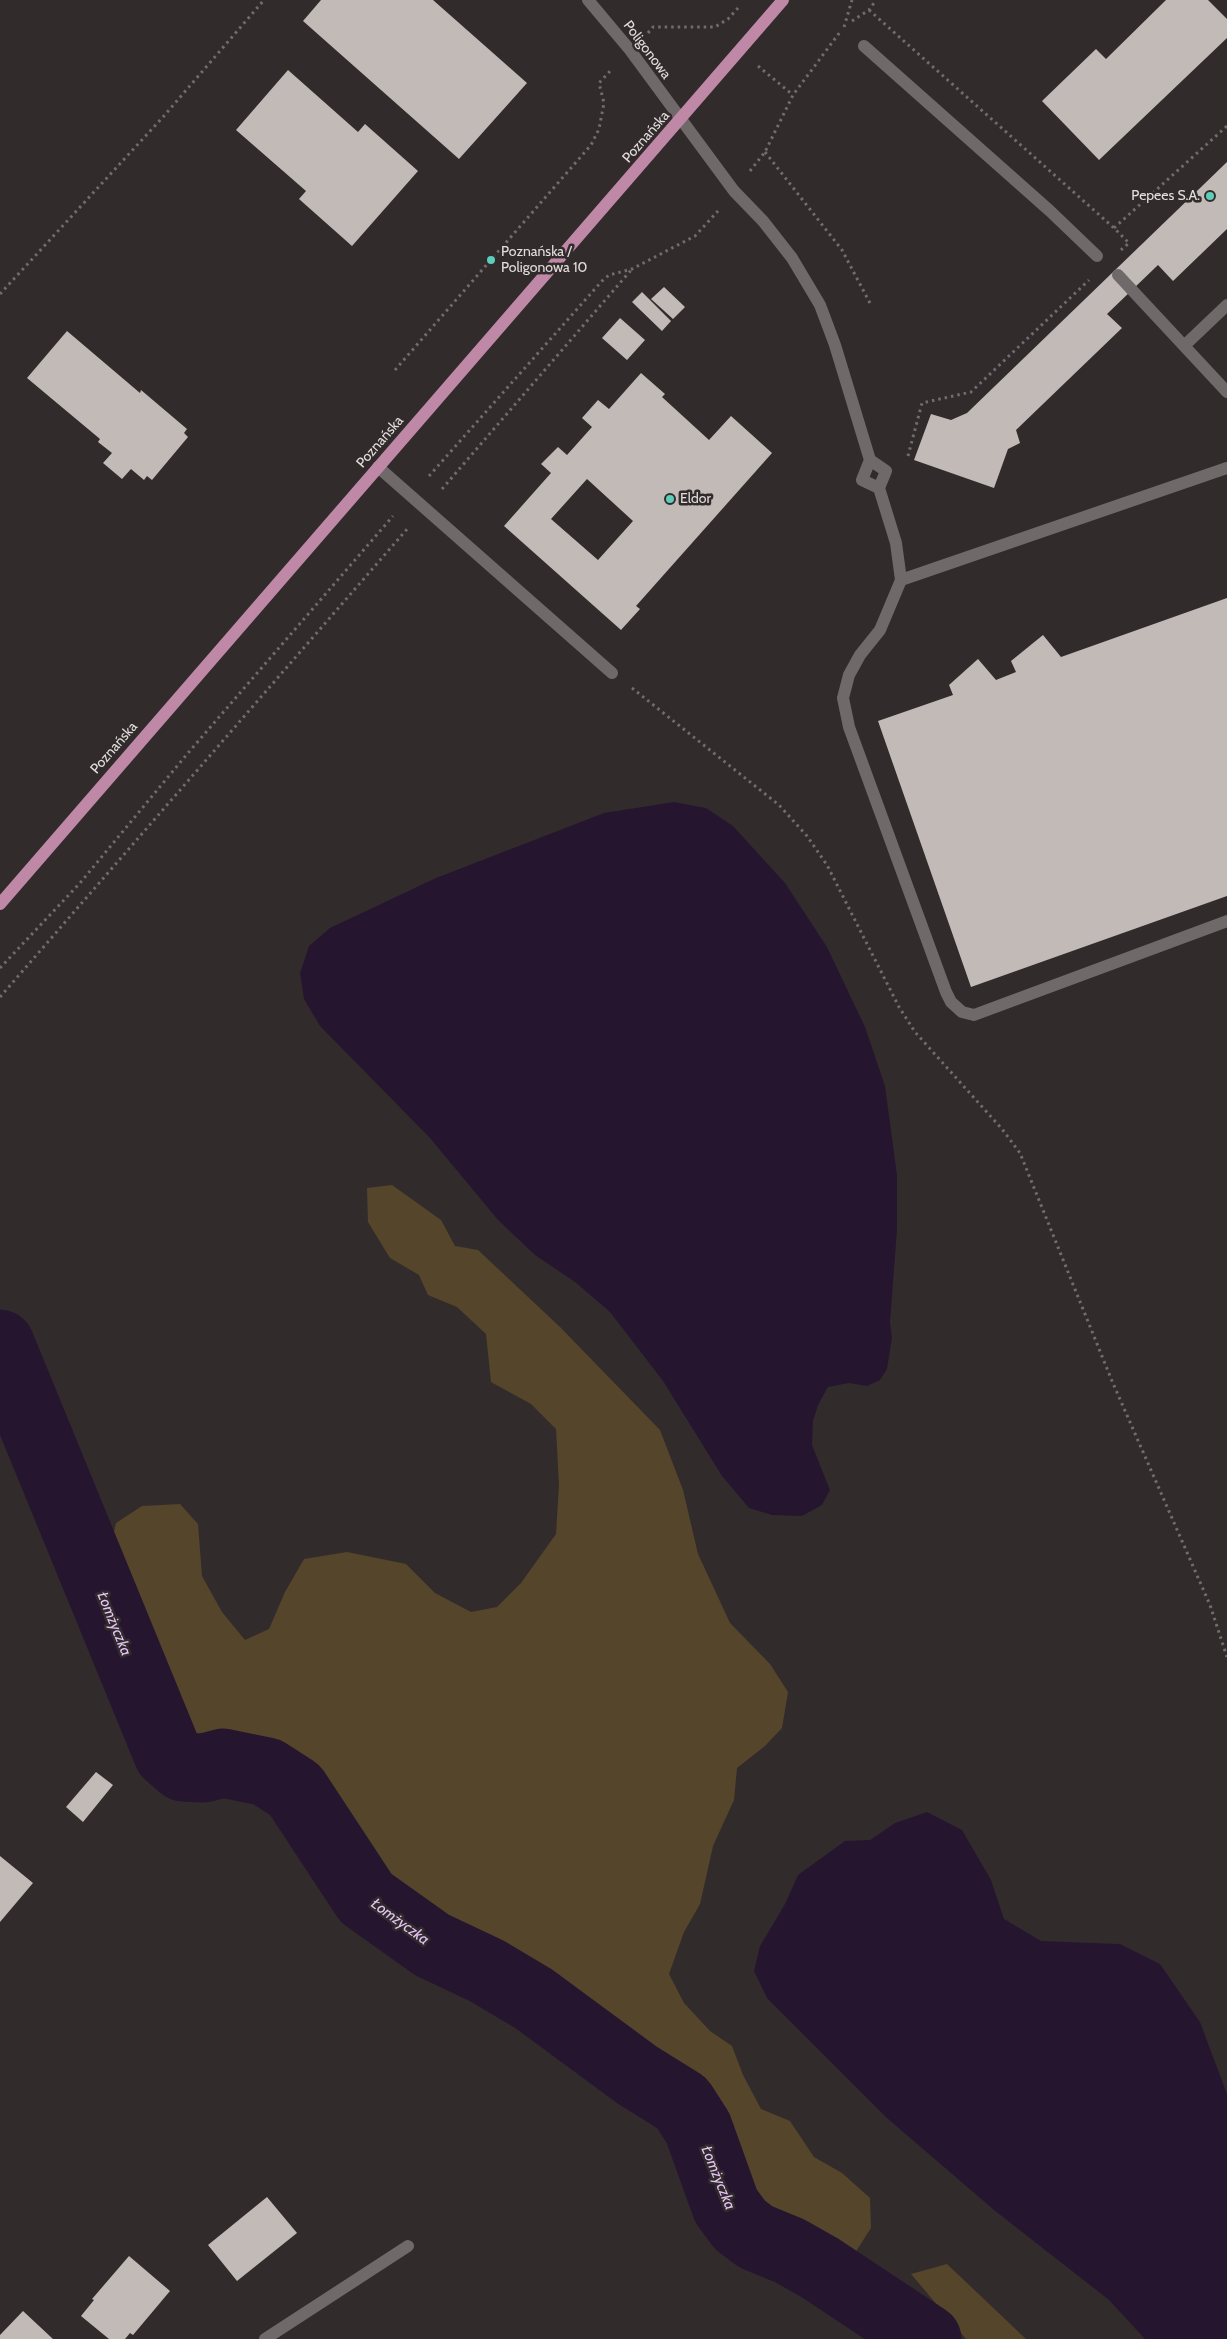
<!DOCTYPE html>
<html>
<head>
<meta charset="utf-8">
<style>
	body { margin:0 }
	canvas { display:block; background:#322b2b }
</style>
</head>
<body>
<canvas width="1227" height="2339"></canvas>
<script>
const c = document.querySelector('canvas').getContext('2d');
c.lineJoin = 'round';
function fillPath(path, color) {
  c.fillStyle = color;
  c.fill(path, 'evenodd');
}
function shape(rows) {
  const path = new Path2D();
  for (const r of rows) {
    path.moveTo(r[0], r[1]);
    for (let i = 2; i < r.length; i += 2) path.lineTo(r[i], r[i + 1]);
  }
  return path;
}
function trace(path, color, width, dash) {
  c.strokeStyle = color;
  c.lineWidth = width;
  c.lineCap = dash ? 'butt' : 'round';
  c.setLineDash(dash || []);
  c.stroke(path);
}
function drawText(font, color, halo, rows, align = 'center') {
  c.font = font + ' Cabin,sans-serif';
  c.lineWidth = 5;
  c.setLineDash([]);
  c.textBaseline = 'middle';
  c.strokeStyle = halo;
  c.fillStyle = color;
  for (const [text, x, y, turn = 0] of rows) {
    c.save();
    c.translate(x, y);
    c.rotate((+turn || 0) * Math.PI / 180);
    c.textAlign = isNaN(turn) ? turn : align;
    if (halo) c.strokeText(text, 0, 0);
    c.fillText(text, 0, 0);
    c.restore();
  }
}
const green = shape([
	[392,1185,441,1220,455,1246,478,1250,560,1327,660,1430,683,1490,698,1554,730,1623,770,1664,788,1692,782,1728,765,1746,737,1768,734,1800,713,1846,700,1904,684,1932,669,1974,684,2003,710,2031,732,2046,743,2075,761,2109,790,2121,814,2157,842,2173,870,2198,871,2228,855,2253,821,2253,748,2209,718,2155,695,2100,627,2043,536,1986,438,1935,378,1890,327,1812,293,1770,259,1758,218,1753,189,1753,177,1747,165,1727,106,1569,116,1523,142,1506,180,1504,198,1524,202,1576,222,1612,245,1640,269,1629,285,1592,304,1559,347,1552,406,1564,435,1593,471,1612,497,1607,521,1583,556,1534,559,1485,556,1429,531,1404,491,1382,486,1334,457,1307,428,1295,419,1275,390,1258,368,1222,367,1188],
	[947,2264,1026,2339,966,2339,911,2274]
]);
const water = shape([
	[674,802,706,808,733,826,785,883,827,947,865,1027,885,1086,897,1175,897,1230,890,1322,892,1338,887,1369,880,1380,867,1386,849,1383,828,1387,818,1405,813,1421,812,1445,830,1490,822,1505,802,1516,772,1515,749,1508,722,1476,663,1381,610,1312,575,1282,535,1255,498,1220,430,1138,320,1026,304,999,300,973,309,946,330,928,436,878,604,813],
	[927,1812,962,1830,991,1880,1004,1919,1041,1941,1120,1944,1160,1964,1200,2022,1227,2094,1227,2339,1145,2339,1109,2300,994,2210,887,2118,767,1998,754,1971,760,1946,785,1904,798,1875,845,1841,870,1840,895,1823]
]);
const river = shape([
	[0,1344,168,1754,183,1767,204,1768,223,1763,267,1772,295,1790,366,1898,432,1945,487,1971,534,1999,637,2075,682,2103,698,2128,726,2206,740,2225,756,2237,790,2251,820,2268,927,2339]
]);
const building = shape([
	[321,0,433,0,527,83,459,159,303,21],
	[1166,0,1208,0,1227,19,1227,38,1099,160,1042,101,1096,49,1106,59],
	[288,70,358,132,365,124,418,171,352,246,299,199,306,191,236,130],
	[1227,162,1227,229,1173,281,1158,265,1107,314,1122,328,1016,430,1020,443,1008,449,994,488,914,460,931,414,951,420,967,413],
	[664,287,685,307,673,319,651,299],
	[642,292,671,321,662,331,632,302],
	[620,318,645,340,627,360,602,338],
	[67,331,140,393,141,390,187,429,184,433,188,437,152,480,147,476,144,480,131,469,122,479,103,463,112,453,98,442,100,439,27,378],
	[641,373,665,394,662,397,709,440,731,416,772,453,636,606,640,609,621,630,504,526,551,473,541,464,558,447,567,455,592,427,582,418,598,400,609,409],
	[587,479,633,521,598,560,551,519],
	[1227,598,1227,896,971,987,878,721,953,695,949,685,978,659,996,680,1016,672,1011,661,1043,635,1061,657],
	[96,1772,113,1785,83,1822,66,1807],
	[0,1856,33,1883,0,1922],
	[267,2197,297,2233,237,2281,208,2245],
	[129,2256,170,2291,133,2335,130,2333,125,2339,109,2339,81,2316,94,2300,92,2299],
	[23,2311,53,2339,0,2339,0,2335]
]);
const path = shape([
	[869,10,1114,228,1129,243,1121,250],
	[852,21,869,10,876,0],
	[844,27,852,0],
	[648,33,653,27,715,27,728,19,739,7],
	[758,66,793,95],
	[765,152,842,250,871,305],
	[750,171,765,152,793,95,840,32],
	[1114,228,1227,126],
	[0,294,163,117,264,0],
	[395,370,591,145,599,129,604,103,599,83,612,69],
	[908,456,922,403,971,392,1089,280],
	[429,476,602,281,609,275,632,269,695,236,718,211],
	[442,489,632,269],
	[632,688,779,805,807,836,827,865,899,1007,915,1032,1002,1129,1020,1153,1112,1381,1210,1605,1227,1657],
	[0,968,80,883,188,753,393,516],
	[0,997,408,528]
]);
const minor = shape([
	[588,0,630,50,734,191,763,221,792,258,820,305,835,345,870,460,886,471,879,488,896,543,901,580,880,630,860,655,849,675,843,698,849,727,946,992,951,1002,962,1012,974,1015,1227,921],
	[864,46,1050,211,1097,256],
	[1118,275,1227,392],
	[1185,345,1227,305],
	[870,460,862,480,879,488],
	[378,467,612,673],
	[901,580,1227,468],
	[265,2339,408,2246]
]);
const major = shape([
	[0,904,783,0]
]);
const markers = [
	[1210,196,5,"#5dceb9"],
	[491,260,5,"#5dceb9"],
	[670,499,5,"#5dceb9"]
];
const streetNames = [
	["Poligonowa",647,50,53],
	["Poznańska",646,137,-49],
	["Poznańska",380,442,-49],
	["Poznańska",114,748,-49]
];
const poiNames = [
	["Pepees S.A.",1200,196,"right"],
	["Poznańska /",501,252],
	["Poligonowa 10",501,268],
	["Eldor",680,499]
];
const waterNames = [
	["Łomżyczka",114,1624,68],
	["Łomżyczka",400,1922,36],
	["Łomżyczka",718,2178,68]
];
fillPath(green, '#54452b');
fillPath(water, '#26152f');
trace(river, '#26152f', 69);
fillPath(building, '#c1bab7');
trace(path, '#726c6c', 3, [2.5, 4]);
trace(minor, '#706969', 12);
trace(major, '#bf88a6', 12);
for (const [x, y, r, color] of markers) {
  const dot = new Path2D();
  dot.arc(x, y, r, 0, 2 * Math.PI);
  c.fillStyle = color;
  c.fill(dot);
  trace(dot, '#322b2b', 2);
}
drawText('14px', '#e3dede', '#322b2b', streetNames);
drawText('14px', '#e3dede', '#322b2b', poiNames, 'left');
drawText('italic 15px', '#e7c5fb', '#322b2b', waterNames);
</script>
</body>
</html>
